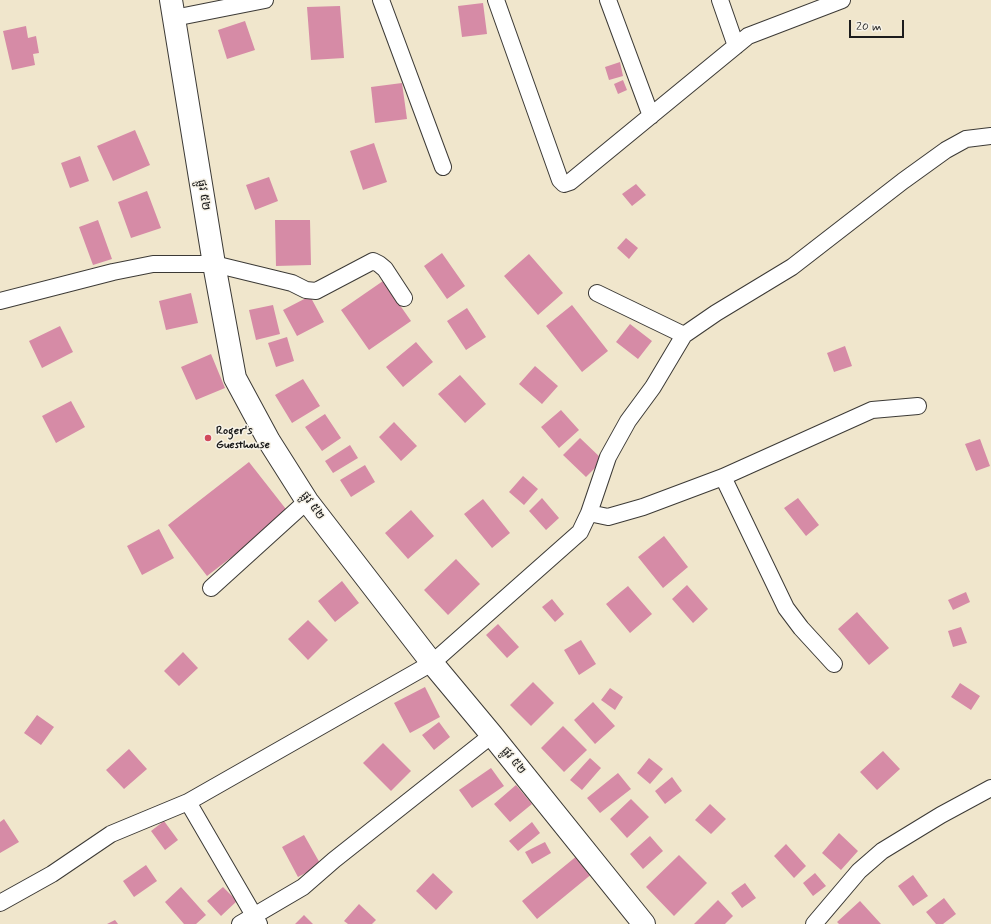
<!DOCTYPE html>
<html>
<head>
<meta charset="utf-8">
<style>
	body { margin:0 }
	#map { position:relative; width:991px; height:924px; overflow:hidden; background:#f0e6cc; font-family:Mynerve,sans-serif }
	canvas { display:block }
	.scale { position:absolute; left:849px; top:20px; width:55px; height:18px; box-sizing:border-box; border:2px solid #1c1c1c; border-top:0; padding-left:5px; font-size:12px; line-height:14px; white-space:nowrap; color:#1c1c1c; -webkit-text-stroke:3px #f7f3e8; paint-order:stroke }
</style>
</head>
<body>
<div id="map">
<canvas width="991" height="924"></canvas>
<div class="scale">20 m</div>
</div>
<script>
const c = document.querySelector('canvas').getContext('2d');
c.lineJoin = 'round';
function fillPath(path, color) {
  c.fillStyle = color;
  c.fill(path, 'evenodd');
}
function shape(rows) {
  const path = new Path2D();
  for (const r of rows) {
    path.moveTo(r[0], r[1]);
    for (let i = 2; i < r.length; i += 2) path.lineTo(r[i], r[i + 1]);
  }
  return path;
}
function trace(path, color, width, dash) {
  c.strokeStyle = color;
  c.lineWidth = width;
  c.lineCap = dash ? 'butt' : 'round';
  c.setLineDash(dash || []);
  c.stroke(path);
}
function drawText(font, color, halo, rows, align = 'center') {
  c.font = font + ' Mynerve,"Noto Sans Khmer",sans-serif';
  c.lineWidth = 3;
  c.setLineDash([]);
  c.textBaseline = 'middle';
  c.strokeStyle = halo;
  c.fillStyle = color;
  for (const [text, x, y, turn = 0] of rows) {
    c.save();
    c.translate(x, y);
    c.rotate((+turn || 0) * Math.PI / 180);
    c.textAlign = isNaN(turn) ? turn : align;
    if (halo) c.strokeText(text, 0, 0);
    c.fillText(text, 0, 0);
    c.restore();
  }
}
const building = shape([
	[483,3,487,34,462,37,458,6],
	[340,6,344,58,311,60,307,7],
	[245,21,255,50,227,59,218,30],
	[26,26,28,38,36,36,39,53,33,54,35,65,12,70,3,31],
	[620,62,623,76,609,80,605,67],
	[623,80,627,90,618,94,614,84],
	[402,83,407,119,375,123,371,87],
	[135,130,150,165,113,181,97,146],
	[374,143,387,182,363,190,350,151],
	[80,156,89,181,70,188,61,163],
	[269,177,278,201,255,210,246,185],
	[636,184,646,195,632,206,622,194],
	[147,191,161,228,131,238,118,202],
	[98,220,112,259,93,265,79,227],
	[275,220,310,220,311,265,276,266],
	[626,238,638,248,629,259,617,248],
	[442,253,465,286,447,299,424,266],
	[529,254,563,293,538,315,504,276],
	[383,281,411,321,369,350,341,310],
	[191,293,198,323,166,330,159,301],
	[310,296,324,322,297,336,283,310],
	[273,305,280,334,256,340,249,310],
	[572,305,608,351,582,372,546,326],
	[467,308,486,337,466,350,447,321],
	[630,324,652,341,638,359,616,342],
	[60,326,73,352,42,368,29,341],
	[287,337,294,361,276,367,268,343],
	[416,342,433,362,403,387,386,367],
	[845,346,852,366,834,372,827,353],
	[211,354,225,388,196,400,181,367],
	[535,366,558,386,542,404,519,384],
	[460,375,486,404,465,423,438,394],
	[303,379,320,406,292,423,275,395],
	[71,401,85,427,56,443,42,416],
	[561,410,579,430,559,448,541,427],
	[325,414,341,438,322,451,305,427],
	[394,422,417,446,401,461,379,437],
	[580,438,603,460,586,477,563,455],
	[980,439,990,466,976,471,965,444],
	[350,445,358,458,333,473,325,461],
	[249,462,289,513,207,576,168,525],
	[365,465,375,482,351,497,340,480],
	[523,476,538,489,524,505,509,492],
	[542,498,559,518,546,530,529,511],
	[798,498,819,525,806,536,784,508],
	[483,499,510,533,492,548,464,514],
	[411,510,434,536,408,559,385,533],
	[159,529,174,558,142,575,127,546],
	[664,536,688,567,663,588,638,557],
	[456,559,480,584,448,615,424,590],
	[342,581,359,603,335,622,318,601],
	[687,585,708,609,693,623,672,599],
	[628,586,652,614,630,633,606,604],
	[966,592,970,602,953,610,948,600],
	[552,599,564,614,555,622,542,607],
	[857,612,889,648,869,665,838,629],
	[308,620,328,640,308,660,288,639],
	[498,624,519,647,507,658,486,635],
	[961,627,967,643,953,647,948,631],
	[581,640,596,664,579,675,564,650],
	[183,652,198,668,179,686,164,671],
	[533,682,554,703,531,726,510,705],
	[960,683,980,696,971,710,951,697],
	[425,687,440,717,410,733,394,703],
	[610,688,623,697,615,710,601,700],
	[593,702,615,726,595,744,574,720],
	[37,715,54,727,41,745,24,733],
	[439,722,450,737,434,750,422,735],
	[563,726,587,750,564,772,541,748],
	[383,743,411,771,391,791,363,763],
	[129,749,147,769,124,789,106,770],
	[883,751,900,769,877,790,860,772],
	[590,758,601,768,582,790,570,780],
	[649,758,663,769,650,784,637,773],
	[491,768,504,786,472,808,459,790],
	[618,773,631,789,600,813,587,798],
	[672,777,682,791,665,804,655,791],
	[516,785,532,804,510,822,494,804],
	[631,799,649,817,627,838,610,819],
	[710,804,726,819,711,834,695,820],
	[4,819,19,842,0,853,0,822],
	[164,821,178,840,165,850,151,831],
	[532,822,540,833,518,851,509,841],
	[839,833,858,851,841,870,822,853],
	[304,835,321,865,298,877,282,847],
	[650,836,663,851,643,869,630,854],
	[545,842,551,853,532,864,525,852],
	[786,844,806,866,794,878,774,856],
	[578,855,593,873,537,919,522,901],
	[679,855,707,883,674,916,646,887],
	[146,865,157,881,134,897,123,881],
	[433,873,453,892,436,910,416,891],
	[815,873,826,886,813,896,803,883],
	[913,875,928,896,913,906,898,886],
	[745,883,756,898,742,908,731,893],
	[181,887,206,915,196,924,184,924,165,902],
	[223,887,237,901,221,916,207,901],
	[944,898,956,914,943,924,936,924,926,912],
	[718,900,733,916,725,924,694,924],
	[860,901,881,924,839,924,837,922],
	[359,904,376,920,372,924,348,924,344,921],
	[304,915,313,924,295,924],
	[115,920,118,924,107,924]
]);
const street = shape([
	[381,0,443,167],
	[496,0,560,180,564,184,570,182,748,36,842,0],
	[608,0,651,116],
	[720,0,736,46],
	[174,18,265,0],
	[597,293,684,335],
	[0,301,113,272,153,264,214,264,292,283,306,290,316,291,373,261,379,264,385,269,404,298],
	[723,477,786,608,801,628,834,664],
	[589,513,608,457,628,421,653,387,684,335,716,313,792,267,903,181,946,150,966,139,991,136],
	[211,588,307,501],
	[188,802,259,924],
	[0,903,52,874,111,834,188,802,432,663,580,532,589,513,608,517,643,507,723,477,872,410,918,406],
	[240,924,303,887,334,860,492,735],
	[814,924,859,871,882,851,941,815,991,788]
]);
const secondary = shape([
	[171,0,214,264,235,378,269,441,307,501,432,663,492,735,644,924]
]);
const markers = [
	[208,438,4,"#d1495b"]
];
const streetNames = [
	["ផ្លូវ ៥២",203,195,81],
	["ផ្លូវ ៥២",312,506,54],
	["ផ្លូវ ៥២",513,761,51]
];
const poiNames = [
	["Roger's",216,431],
	["Guesthouse",216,445]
];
fillPath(building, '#d68ba6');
trace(street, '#3c3a36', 18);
trace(secondary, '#3c3a36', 24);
trace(street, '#fff', 16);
trace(secondary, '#fff', 22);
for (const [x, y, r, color] of markers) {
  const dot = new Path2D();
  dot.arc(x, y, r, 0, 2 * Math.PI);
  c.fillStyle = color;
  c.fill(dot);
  trace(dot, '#f7f3e8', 1.5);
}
drawText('12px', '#1c1c1c', '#f7f3e8', streetNames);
drawText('bold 12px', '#1c1c1c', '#f7f3e8', poiNames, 'left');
</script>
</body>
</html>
